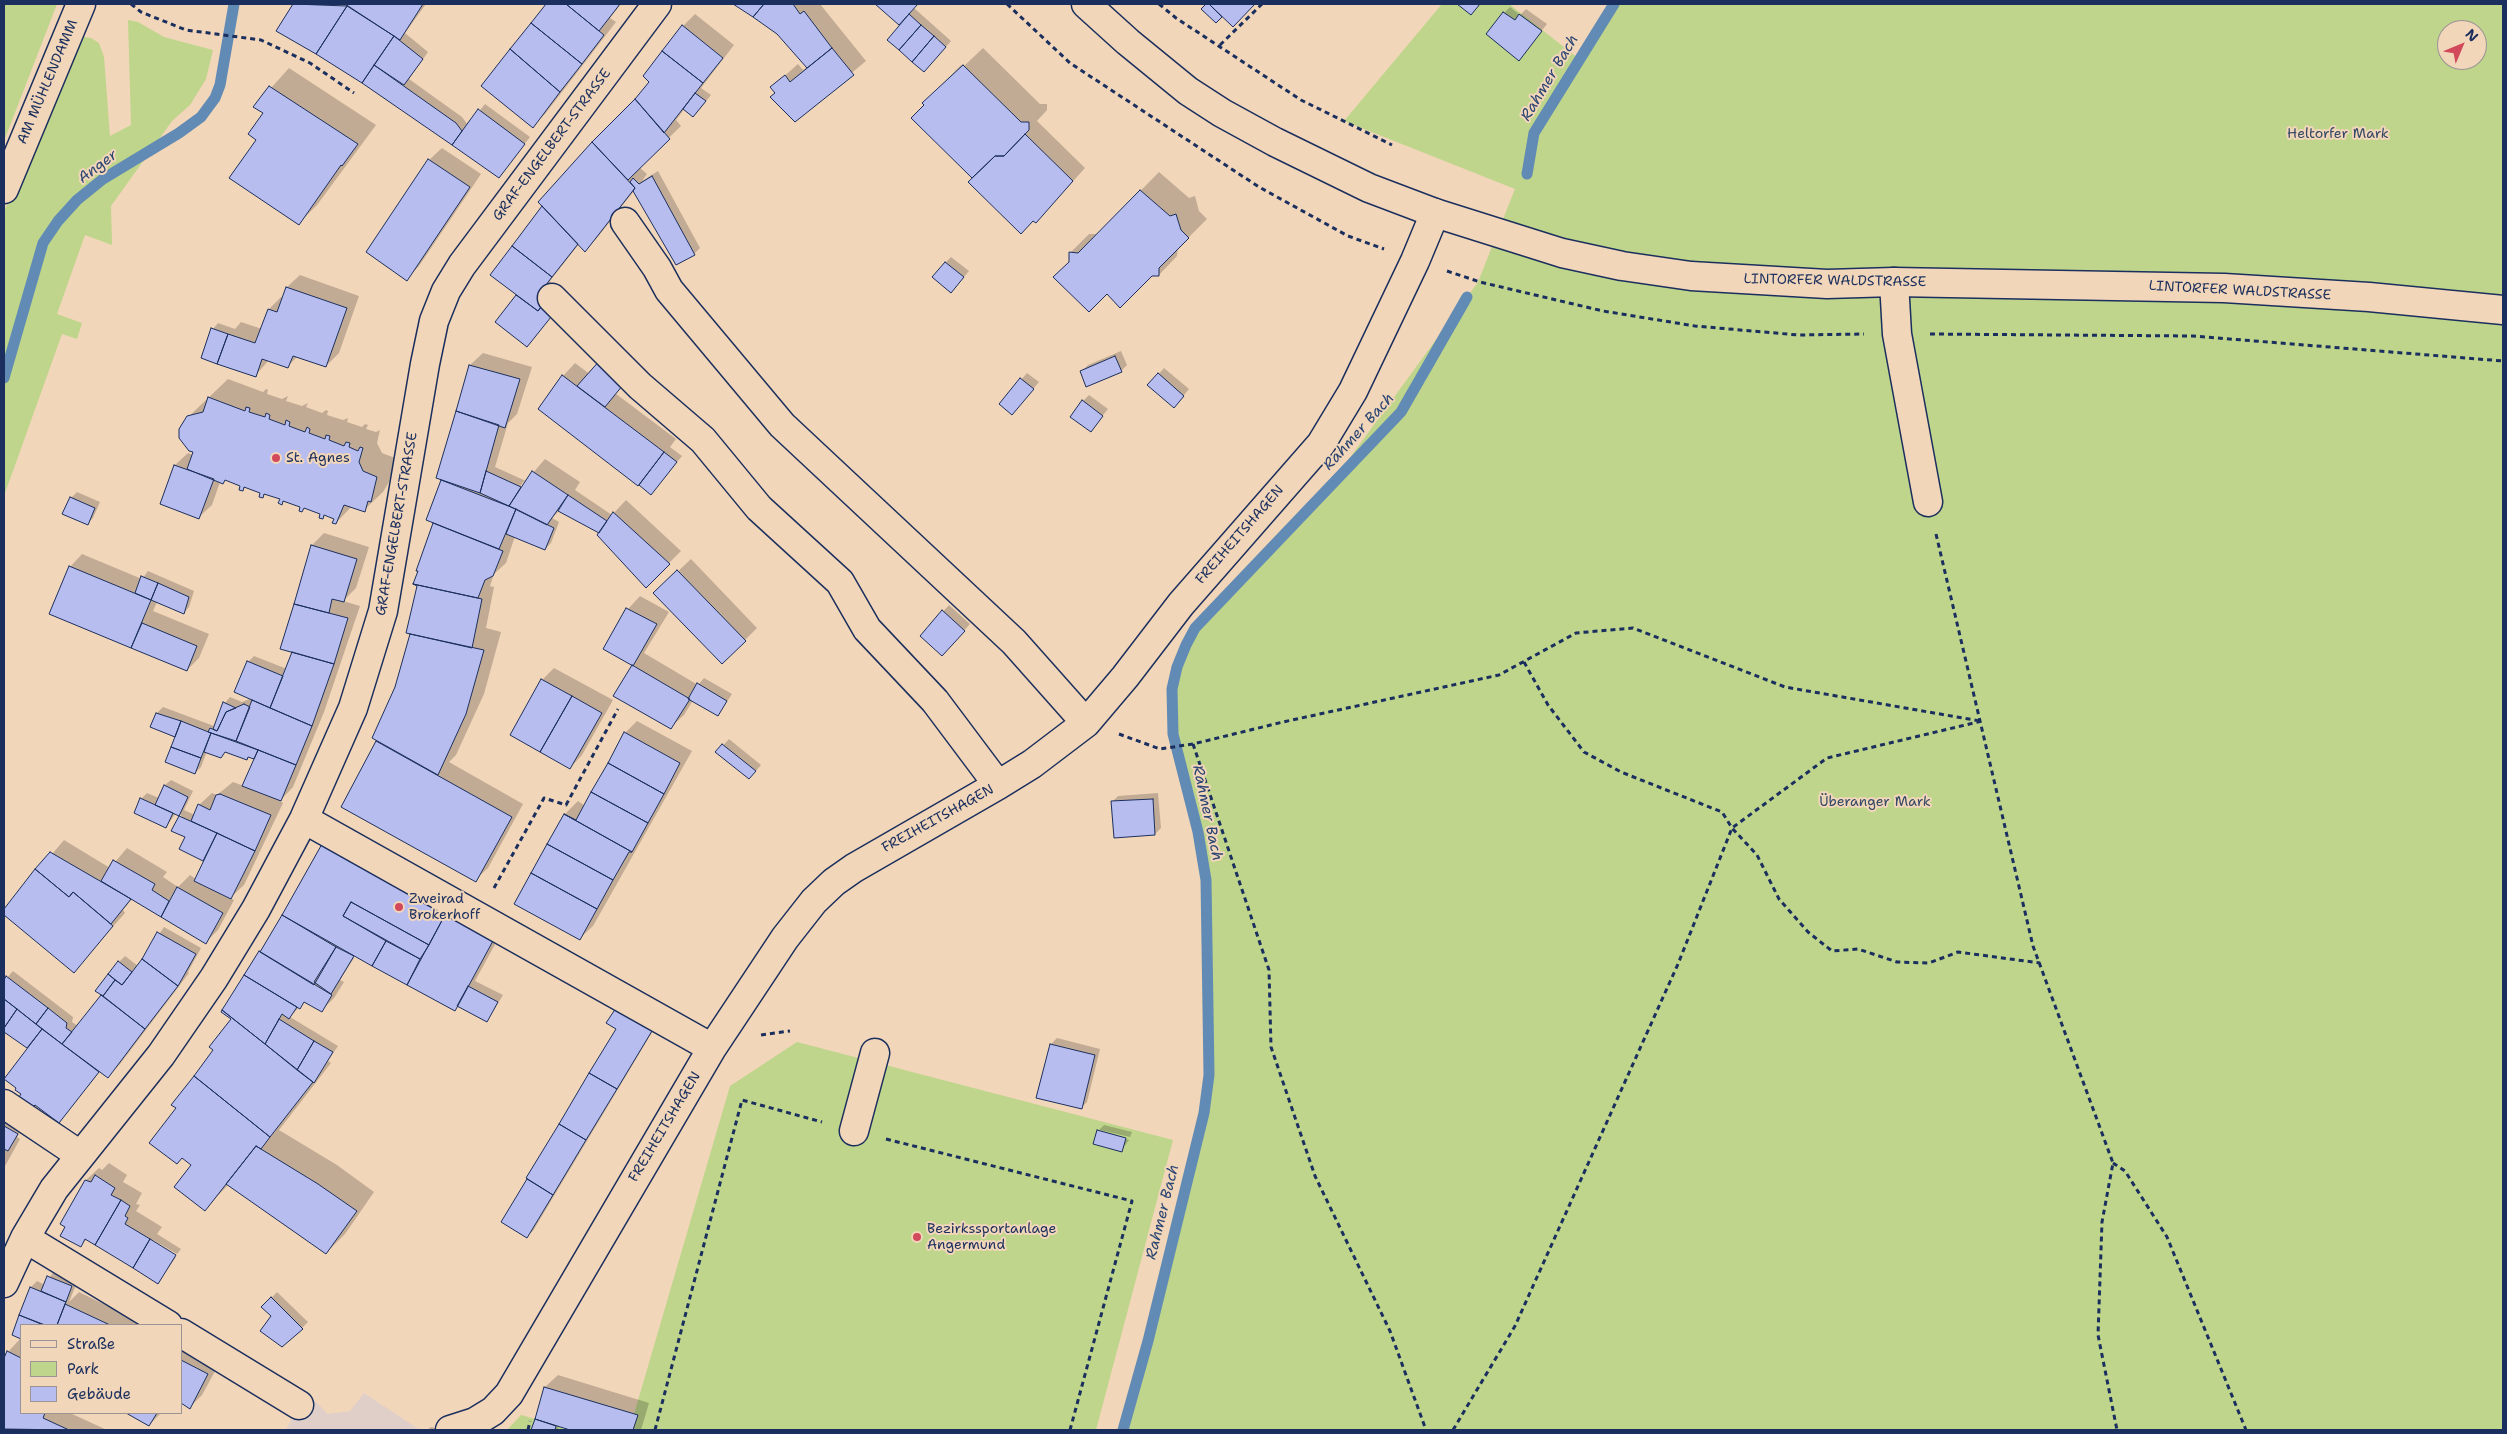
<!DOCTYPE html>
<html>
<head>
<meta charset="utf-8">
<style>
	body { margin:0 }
	#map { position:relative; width:2507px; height:1434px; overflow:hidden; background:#f2d6b9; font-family:"Shantell Sans",sans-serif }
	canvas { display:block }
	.frame { position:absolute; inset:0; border:5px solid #1b2f5e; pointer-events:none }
	.legend { position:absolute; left:20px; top:1324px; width:162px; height:90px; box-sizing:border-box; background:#f2d6b9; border:1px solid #9c9395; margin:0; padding:6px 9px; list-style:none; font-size:15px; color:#1b2f5e }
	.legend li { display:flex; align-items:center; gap:10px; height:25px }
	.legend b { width:25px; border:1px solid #9c9395 }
	.north { position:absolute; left:2437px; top:20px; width:50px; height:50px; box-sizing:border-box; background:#f2d6b9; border:1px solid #9c9395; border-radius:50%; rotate:45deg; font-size:14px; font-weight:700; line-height:20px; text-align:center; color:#1b2f5e }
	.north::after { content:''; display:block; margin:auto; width:18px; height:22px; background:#d1495b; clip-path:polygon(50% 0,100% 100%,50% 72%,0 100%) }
</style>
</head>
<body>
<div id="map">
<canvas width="2507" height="1434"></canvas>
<div class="frame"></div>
<ul class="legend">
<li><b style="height:6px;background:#f2d6b9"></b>Straße</li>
<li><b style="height:14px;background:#bed58b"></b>Park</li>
<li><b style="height:14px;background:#b7beef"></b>Gebäude</li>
</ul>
<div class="north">N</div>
</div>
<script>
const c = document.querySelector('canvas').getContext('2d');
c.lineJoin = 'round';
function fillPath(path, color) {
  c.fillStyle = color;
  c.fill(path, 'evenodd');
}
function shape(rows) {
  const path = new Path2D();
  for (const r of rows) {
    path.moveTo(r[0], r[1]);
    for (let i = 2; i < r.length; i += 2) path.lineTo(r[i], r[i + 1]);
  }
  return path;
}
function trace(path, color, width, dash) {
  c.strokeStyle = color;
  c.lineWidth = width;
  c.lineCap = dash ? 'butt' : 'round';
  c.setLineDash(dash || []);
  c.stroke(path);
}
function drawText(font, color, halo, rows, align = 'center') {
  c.font = font + ' "Shantell Sans",sans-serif';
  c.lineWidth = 4;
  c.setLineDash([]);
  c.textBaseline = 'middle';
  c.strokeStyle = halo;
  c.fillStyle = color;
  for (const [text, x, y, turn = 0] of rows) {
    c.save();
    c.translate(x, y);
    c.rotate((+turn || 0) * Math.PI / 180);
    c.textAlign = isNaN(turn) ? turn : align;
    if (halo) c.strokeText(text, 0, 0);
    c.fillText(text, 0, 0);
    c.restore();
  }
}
const built = shape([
	[364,1393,420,1430,286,1430,305,1395,314,1400,328,1414,350,1411]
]);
const green = shape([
	[4,4,57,4,4,141],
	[1442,4,1509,4,1578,58,1531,133,1526,159,1543,116,1566,86,1615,4,2503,4,2503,1430,1122,1430,1207,1112,1211,1075,1208,881,1200,831,1175,733,1175,688,1179,669,1188,644,1198,629,1286,536,1338,474,1478,282,1515,189,1344,121],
	[2447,30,2477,30,2477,60,2447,60],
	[128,20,138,22,164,37,213,50,206,79,190,105,172,121,111,206,112,245,85,235,57,314,82,323,77,339,62,334,4,496,4,212,72,43,79,36,91,38,99,43,104,57,110,136,131,125],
	[797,1042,1173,1140,1096,1430,507,1430,521,1415,535,1419,544,1387,634,1414,730,1086]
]);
const shadow = shape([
	[294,4,426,4,405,33,428,52,409,79,462,117,468,125,485,104,530,137,499,176,363,82,278,31],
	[547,4,621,4,610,18,616,22,545,114,532,126,482,86],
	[737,4,820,4,866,61,795,120,772,87,798,64,803,70,808,66,777,33],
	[877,4,918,4,914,8,951,41,930,65,906,19,905,17,899,24],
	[1208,4,1254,4,1233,25,1222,15,1216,21,1203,9],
	[1510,7,1520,15,1526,9,1547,24,1519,59,1504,13],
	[695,14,734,45,701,88,711,95,699,110,693,116,685,108,676,120,681,126,639,167,647,174,642,181,658,171,700,248,694,254,634,191,597,238,585,250,579,244,550,281,560,305,527,346,497,322,518,295,543,206,540,202,651,82,683,26],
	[983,48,1040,104,1047,104,1047,110,1037,121,1085,168,1048,209,974,178,913,118,926,105,924,103,961,65,963,67],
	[289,68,376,125,317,205,299,223,258,140,264,113,255,106],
	[442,148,481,174,419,266,407,279,429,160],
	[1159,172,1189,198,1195,196,1199,211,1207,219,1178,248,1177,256,1159,275,1151,275,1107,293,1070,262,1070,253,1089,234,1098,234],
	[951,257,969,271,957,285,945,263],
	[300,275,359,296,339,353,326,366,298,356,288,366,269,360,255,376,202,357,213,329,218,323,235,329,241,322,262,329,269,309,281,297,284,298,287,287],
	[1121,351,1127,365,1121,371,1082,371,1088,365],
	[483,353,532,367,517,414,508,423,495,467,526,481,545,459,580,482,575,490,612,515,626,500,681,551,646,586,604,528,560,510,552,518,559,522,551,543,545,549,515,536,506,563,494,574,490,586,494,587,486,628,501,632,484,694,456,755,449,762,523,804,488,868,475,880,377,742,412,633,408,632,418,585,420,570,417,570,435,522,428,519,443,480,438,477,470,365],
	[524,481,526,482,519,492,516,492],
	[575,363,676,439,670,447,682,456,651,493,539,409,563,376],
	[1164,368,1189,389,1180,400,1149,385],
	[1027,373,1039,382,1018,407,1001,403],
	[228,379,263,392,266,389,268,390,267,394,282,399,288,396,286,401,302,406,308,403,306,407,322,413,326,410,328,411,327,415,343,420,348,418,347,422,362,427,365,424,368,425,366,429,376,432,380,430,377,443,382,453,395,458,389,482,383,492,364,510,352,506,336,523,335,518,326,514,322,518,322,513,305,507,302,510,301,506,285,500,282,503,281,499,266,493,263,496,262,492,246,486,243,490,242,485,227,479,223,483,220,482,212,505,199,517,161,503,175,465,188,453,193,455,194,451,180,437,183,422],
	[1089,395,1108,409,1091,430,1083,401],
	[77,492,100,502,93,518,87,524,71,498],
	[324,533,369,547,356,588,343,601,360,606,324,712,293,787,280,801,283,803,244,885,230,898,234,900,218,930,206,942,132,899,123,910,125,913,74,971,4,913,4,911,64,840,110,868,127,848,167,872,163,877,178,887,190,875,196,879,208,855,203,860,186,837,181,815,176,813,166,827,141,799,147,793,159,798,165,785,171,780,193,791,184,810,195,815,199,805,212,793,217,795,233,782,244,786,256,758,226,751,221,757,207,751,201,767,195,773,176,736,157,713,163,707,214,726,225,703,230,697,242,702,252,698,248,662,254,656,287,669,293,651,282,648,312,545],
	[82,554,142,579,148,571,194,591,189,607,184,613,157,602,153,611,209,634,199,658,187,670,51,613,70,567],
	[691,559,757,628,722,663,655,593],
	[640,596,669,612,644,653,698,685,704,678,732,694,718,715,693,700,684,715,671,727,634,665,605,648,628,609],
	[949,605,970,624,948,649,921,636],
	[554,668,613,700,582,755,570,768,542,680],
	[637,721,692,751,593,926,580,938,516,903,565,814,578,801,585,806,625,733],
	[729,739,761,765,755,772,717,752],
	[1158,793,1161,828,1155,834,1115,837,1112,802,1118,796],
	[323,845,505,926,475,981,503,995,487,1021,410,980,406,983,339,947,339,949,354,958,340,980,344,982,334,998,321,1011,305,1001,290,1017,338,1046,328,1061,331,1063,279,1130,337,1165,374,1192,345,1234,326,1253,229,1184,205,1209,177,1108,215,1050,211,1047,233,1017,283,916],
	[164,927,201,948,188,972,189,973,120,1064,108,1077,100,1071,59,1122,32,1044,4,1031,4,977,6,979,13,971,73,1017,72,1022,78,1026,103,994,97,991,119,962,125,956,138,966],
	[617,1009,657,1024,533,1231,527,1236,503,1222,618,1029],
	[1057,1038,1100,1049,1087,1102,1081,1108,1038,1098,1051,1044],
	[4,1117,23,1127,17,1137,20,1139,4,1168],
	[1104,1125,1132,1132,1130,1137,1100,1130,1100,1132,1129,1140,1121,1151,1098,1131],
	[109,1163,127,1175,123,1182,142,1193,136,1204,140,1205,136,1211,162,1227,157,1234,181,1249,177,1254,153,1240,153,1242,176,1257,158,1283,87,1239,81,1245,67,1226,61,1224,86,1180,99,1168,102,1170],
	[54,1271,78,1280,69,1302,79,1292,140,1322,138,1325,21,1325,21,1337,13,1334,31,1287,37,1281,45,1285],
	[277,1292,308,1322,302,1328,263,1307],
	[20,1339,21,1413,70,1413,107,1430,4,1430,4,1360,8,1352],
	[181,1340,220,1362,202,1395,190,1407,181,1402],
	[558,1375,649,1403,641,1430,576,1430,559,1425,558,1430,532,1430,545,1387],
	[129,1413,161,1413,149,1425],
	[431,1427,444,1430,427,1430]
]);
const stream = shape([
	[1527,174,1534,133,1614,4],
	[4,378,43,243,58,221,77,200,103,179,179,133,201,117,215,98,220,85,234,4],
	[1123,1430,1148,1341,1204,1113,1209,1075,1206,880,1198,832,1173,734,1172,689,1177,667,1186,645,1195,628,1401,412,1467,297]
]);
const building = shape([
	[293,4,347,6,316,54,276,31,293,4],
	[345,4,423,4,400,40,345,4],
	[546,4,566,4,604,35,582,64,531,23,546,4],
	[566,4,620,4,599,31,566,4],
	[733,4,764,4,753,17,733,4],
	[764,4,793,4,800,14,804,11,832,48,807,68,777,34,753,17,764,4],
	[875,4,918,4,899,25,875,4],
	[1206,4,1209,4,1222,17,1216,23,1201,9,1206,4],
	[1209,4,1255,4,1233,27,1209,4],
	[1457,4,1480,4,1471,15,1457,4],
	[347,6,394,36,362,83,316,54,347,6],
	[1503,12,1515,20,1519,14,1542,31,1519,61,1486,34,1503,12],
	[909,14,921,25,899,50,887,40,909,14],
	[531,23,582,64,560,92,510,49,531,23],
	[682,25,723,58,703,83,662,51,682,25],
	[921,25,934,36,912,62,899,50,921,25],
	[394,36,423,59,404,85,374,65,394,36],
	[934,36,946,47,924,72,912,62,934,36],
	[832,48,854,75,795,122,770,97,775,93,770,87,785,75,790,82,832,48],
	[510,49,560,92,533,128,481,86,510,49],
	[662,51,703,83,664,133,635,99,649,82,643,76,662,51],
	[374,65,456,123,462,131,452,145,362,83,374,65],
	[963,65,1021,122,1029,122,1029,130,1004,156,995,156,972,178,911,118,924,105,922,103,963,65],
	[269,86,358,144,342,166,341,165,299,225,229,178,256,140,248,134,263,113,253,107,269,86],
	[695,93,706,101,693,117,683,109,695,93],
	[635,99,670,139,628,180,592,142,635,99],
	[478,109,525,144,499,178,452,145,478,109],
	[1025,134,1073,181,1036,223,1033,221,1021,234,968,182,995,156,1004,156,1025,134],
	[592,142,635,188,585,252,538,202,592,142],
	[428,159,470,187,407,281,366,252,428,159],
	[652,176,695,255,676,265,633,191,635,188,630,182,633,178,639,184,652,176],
	[1140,190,1170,216,1176,214,1181,230,1189,238,1159,268,1159,276,1152,276,1120,308,1107,294,1089,312,1053,277,1069,262,1069,252,1078,253,1140,190],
	[542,206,578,244,552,277,512,246,542,206],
	[512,246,552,277,539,294,544,303,538,311,490,275,512,246],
	[945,262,964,277,951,293,932,277,945,262],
	[286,287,347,308,326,367,293,356,288,368,262,359,256,377,217,364,228,334,255,343,268,309,277,312,286,287],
	[516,295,538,311,544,303,555,312,527,347,495,322,516,295],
	[211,328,228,334,217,364,201,358,211,328],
	[1115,356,1122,372,1086,387,1080,371,1115,356],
	[601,359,627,380,605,407,577,386,601,359],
	[469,365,520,379,505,428,456,411,469,365],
	[1158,373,1184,396,1174,408,1147,385,1158,373],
	[562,375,664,452,638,486,538,409,562,375],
	[1020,378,1034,389,1012,415,999,404,1020,378],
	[208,397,245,411,246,407,250,408,249,412,265,417,266,413,270,415,269,419,285,425,286,420,290,422,289,426,305,432,307,427,310,429,309,433,325,439,326,435,330,436,329,440,344,446,346,442,350,443,349,447,358,451,360,447,363,448,359,462,363,471,377,477,371,502,368,501,365,512,344,505,336,524,332,523,334,519,324,515,323,519,319,518,320,514,304,508,302,512,299,511,300,507,283,501,282,505,278,503,280,499,264,494,263,498,259,497,260,493,244,487,243,491,239,490,240,486,225,480,223,484,187,469,193,452,189,451,179,438,179,429,187,416,203,412,208,397],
	[1082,400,1103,416,1091,432,1070,417,1082,400],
	[456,411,499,425,480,493,436,478,456,411],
	[664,452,677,462,651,495,639,485,664,452],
	[174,465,214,479,199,519,160,504,174,465],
	[486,471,521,487,509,506,480,493,486,471],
	[532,471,568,495,547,525,509,506,532,471],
	[441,480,516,509,499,549,426,520,441,480],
	[568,495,607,521,599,533,558,511,568,495],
	[70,497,95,508,88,525,62,514,70,497],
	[516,509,554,528,545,550,506,534,516,509],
	[613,512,670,564,646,588,597,535,613,512],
	[433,523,503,551,493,576,485,580,478,598,413,584,418,571,416,571,433,523],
	[311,545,357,559,344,602,332,599,329,613,294,604,311,545],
	[69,566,151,600,131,648,49,614,69,566],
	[677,570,746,641,722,664,653,593,677,570],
	[141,576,158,583,151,600,135,593,141,576],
	[158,583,189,597,184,614,151,600,158,583],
	[413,584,482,599,472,648,406,633,417,586,413,584],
	[294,604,348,618,334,664,280,649,294,604],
	[626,608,657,624,633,666,603,649,626,608],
	[942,610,965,631,942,656,920,636,942,610],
	[142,623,197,646,187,671,131,648,142,623],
	[410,634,484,650,466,714,438,775,372,738,395,687,410,634],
	[292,652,334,664,312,726,270,708,292,652],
	[247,661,283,676,270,708,234,692,247,661],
	[632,665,690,699,671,729,613,696,632,665],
	[541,679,572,696,540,752,510,735,541,679],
	[697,683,727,701,718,716,688,699,697,683],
	[572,696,602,713,570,769,540,752,572,696],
	[252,700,312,726,296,765,236,741,252,700],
	[223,702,236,708,226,712,217,731,213,729,223,702],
	[244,704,250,707,236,741,208,732,210,728,217,731,226,712,244,704],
	[156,713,181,721,175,737,150,727,156,713],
	[181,721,211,733,201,758,171,747,181,721],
	[624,732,680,763,664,794,608,763,624,732],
	[211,733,258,750,254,759,248,757,247,760,225,752,221,758,204,752,211,733],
	[376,741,512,817,476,882,341,807,376,741],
	[722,744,756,771,749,779,715,752,722,744],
	[171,747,201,758,195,774,165,762,171,747],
	[258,750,296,765,281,801,242,786,258,750],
	[608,763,664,794,648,823,591,792,608,763],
	[164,785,188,797,179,816,155,805,164,785],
	[591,792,648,823,632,852,564,814,576,820,591,792],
	[220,794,271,815,255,851,191,821,198,804,210,810,216,795,220,794],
	[140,798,173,813,166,828,134,813,140,798],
	[1153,799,1155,835,1114,838,1111,801,1153,799],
	[564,814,632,852,629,852,613,880,547,844,564,814],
	[179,816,217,833,203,861,179,849,185,837,171,831,179,816],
	[217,833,255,851,231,899,194,881,217,833],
	[322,844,446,913,429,945,351,902,343,916,386,941,372,966,282,915,322,844],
	[547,844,613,880,597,909,531,873,547,844],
	[50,852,131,899,111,924,73,892,69,897,35,869,50,852],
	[113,860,155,884,152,890,169,901,161,917,101,881,113,860],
	[35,869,69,897,73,892,113,926,74,973,4,915,4,909,35,869],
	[531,873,597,909,580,940,514,904,531,873],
	[177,887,223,913,206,944,161,917,177,887],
	[351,902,429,945,420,959,343,916,351,902],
	[446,913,494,939,455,1011,407,985,446,913],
	[282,915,336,947,314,985,260,952,282,915],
	[157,932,196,954,178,986,142,959,157,932],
	[386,941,420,959,407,985,372,966,386,941],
	[336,947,354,956,331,994,314,982,336,947],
	[259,951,332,995,322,1012,304,1002,300,1009,244,975,259,951],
	[142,959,178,986,145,1029,103,996,115,980,122,985,142,959],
	[118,961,132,972,122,985,108,974,118,961],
	[108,974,115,980,103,996,95,991,108,974],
	[244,975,297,1007,289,1019,282,1014,265,1044,222,1010,244,975],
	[6,976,48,1008,36,1024,4,999,4,980,6,976],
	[468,986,498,1002,487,1022,457,1006,468,986],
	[101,995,145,1029,108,1078,62,1044,101,995],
	[4,999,17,1009,4,1028,4,999],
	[48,1008,67,1023,66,1028,72,1032,62,1044,36,1024,48,1008],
	[616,1008,652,1031,617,1089,589,1073,616,1029,606,1023,616,1008],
	[17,1009,42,1029,27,1048,4,1032,4,1028,17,1009],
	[222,1010,313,1082,270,1137,194,1076,213,1050,209,1047,231,1019,221,1012,222,1010],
	[279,1019,314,1041,297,1070,265,1044,279,1019],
	[42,1029,99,1072,59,1123,35,1105,33,1107,19,1097,21,1094,15,1090,16,1088,4,1079,42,1029],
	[314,1041,333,1052,314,1083,297,1070,314,1041],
	[1050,1044,1095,1055,1082,1109,1036,1098,1050,1044],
	[589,1073,617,1089,586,1140,559,1124,589,1073],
	[194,1076,270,1137,261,1149,256,1146,205,1211,174,1187,191,1165,182,1158,177,1164,149,1143,176,1108,171,1105,194,1076],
	[559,1124,586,1140,553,1195,526,1178,559,1124],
	[4,1126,18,1134,8,1151,4,1149,4,1126],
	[1097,1130,1126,1138,1122,1152,1093,1144,1097,1130],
	[256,1146,318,1184,357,1211,326,1254,226,1184,256,1146],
	[95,1175,115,1188,111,1195,121,1200,95,1245,85,1239,81,1247,60,1236,65,1227,60,1224,85,1180,91,1182,95,1175],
	[527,1179,553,1195,527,1238,501,1222,527,1179],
	[121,1200,130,1206,125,1216,128,1218,125,1224,150,1239,133,1268,95,1245,121,1200],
	[150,1239,176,1255,158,1284,133,1268,150,1239],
	[47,1276,72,1286,66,1302,41,1291,47,1276],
	[30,1287,66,1302,57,1325,45,1325,19,1315,30,1287],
	[271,1297,303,1329,282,1347,260,1331,271,1316,261,1307,271,1297],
	[65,1304,110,1325,57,1325,65,1304],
	[19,1315,41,1324,45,1325,21,1325,21,1339,12,1335,19,1315],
	[7,1351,21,1358,21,1413,45,1413,43,1418,69,1430,4,1429,4,1358,7,1351],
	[181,1360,208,1374,190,1409,181,1403,181,1360],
	[544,1387,638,1415,633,1430,570,1430,535,1419,544,1387],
	[126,1413,157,1413,149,1426,126,1413],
	[535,1419,556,1426,555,1430,531,1430,535,1419]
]);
const path = shape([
	[131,4,141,12,186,30,261,40,310,63,354,93],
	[1007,4,1070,63,1259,187,1348,236,1384,249],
	[1159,4,1176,18,1301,100,1392,145],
	[1220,45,1262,4],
	[1447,271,1480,282,1603,311,1695,326,1798,335,1864,334],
	[1930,334,2193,336,2503,361],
	[1936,534,2033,946,2113,1163,2102,1222,2098,1335,2117,1430],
	[1524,662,1548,705,1584,752,1621,772,1722,812,1732,828,1757,855,1779,899,1808,932,1832,951,1858,949,1897,962,1929,963,1958,952,2040,963],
	[1119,734,1160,749,1193,744,1283,722,1499,675,1576,633,1633,628,1785,687,1980,721],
	[1193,744,1269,970,1271,1047,1315,1176,1390,1331,1426,1430],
	[494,888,544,798,566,805,618,709],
	[761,1035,790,1031],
	[886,1139,1132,1201,1070,1430],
	[2113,1163,2125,1171,2167,1237,2246,1430],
	[528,1430,530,1421],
	[655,1430,742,1100,822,1122],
	[1453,1430,1515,1326,1678,964,1732,828,1827,758,1982,721]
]);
const minor = shape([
	[4,189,81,4],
	[625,222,657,268,669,290,782,425,1014,642,1086,723],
	[1894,282,1897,334,1928,502],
	[552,298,640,386,703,440,759,508,840,582,867,629,935,701,998,785],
	[304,819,712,1048],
	[4,1104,80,1155],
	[854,1131,875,1053],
	[25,1238,168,1325],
	[4,1283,25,1238,54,1189,161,1055,214,978,256,909,304,819,353,708,383,611,425,364,434,321,446,291,462,265,657,4],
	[181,1333,299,1405],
	[450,1430,475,1422,493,1411,509,1394,712,1048,785,938,814,901,834,882,854,868,998,785,1032,764,1086,723,1125,677,1181,604,1321,444,1353,391,1415,261,1435,213]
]);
const major = shape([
	[1086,4,1128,42,1188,91,1222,113,1275,142,1369,188,1435,213,1562,253,1622,266,1691,276,1827,284,1894,282,2224,288,2369,297,2503,310]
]);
const markers = [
	[276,458,5,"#d1495b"],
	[399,907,5,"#d1495b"],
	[917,1237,5,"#d1495b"]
];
const streetNames = [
	["AM MÜHLENDAMM",48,82,-67],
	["GRAF-ENGELBERT-STRASSE",552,145,-53],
	["LINTORFER WALDSTRASSE",1835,281,1],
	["LINTORFER WALDSTRASSE",2240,291,3],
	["GRAF-ENGELBERT-STRASSE",397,524,-80],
	["FREIHEITSHAGEN",1240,535,-49],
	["FREIHEITSHAGEN",938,819,-29],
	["FREIHEITSHAGEN",665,1127,-59]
];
const parkNames = [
	["Heltorfer Mark",2338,134],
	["Überanger Mark",1875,802]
];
const poiNames = [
	["St. Agnes",286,458],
	["Zweirad",409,899],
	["Brokerhoff",409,915],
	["Bezirkssportanlage",927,1229],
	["Angermund",927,1245]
];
const waterNames = [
	["Rahmer Bach",1550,78,-59],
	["Anger",98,167,-37],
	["Rahmer Bach",1359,432,-48],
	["Rahmer Bach",1207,813,78],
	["Rahmer Bach",1163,1212,-76]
];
fillPath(built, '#e0cfc9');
fillPath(green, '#bed58b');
fillPath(shadow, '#0003');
trace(stream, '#618bb4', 11);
fillPath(building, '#b7beef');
trace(building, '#1b2f5e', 1);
trace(minor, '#1b2f5e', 31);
trace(major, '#1b2f5e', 31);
trace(path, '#1b2f5e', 3, [5, 4]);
trace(minor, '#f2d6b9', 28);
trace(major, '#f2d6b9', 28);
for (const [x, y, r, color] of markers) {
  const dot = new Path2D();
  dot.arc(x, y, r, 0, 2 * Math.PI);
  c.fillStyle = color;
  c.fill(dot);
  trace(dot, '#f2d6b9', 2);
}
drawText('14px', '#1b2f5e', '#f2d6b9', streetNames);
drawText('14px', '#334865', '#f2d6b9', parkNames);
drawText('14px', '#1b2f5e', '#f2d6b9', poiNames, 'left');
drawText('italic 15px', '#2c4674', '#f2d6b9', waterNames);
</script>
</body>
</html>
